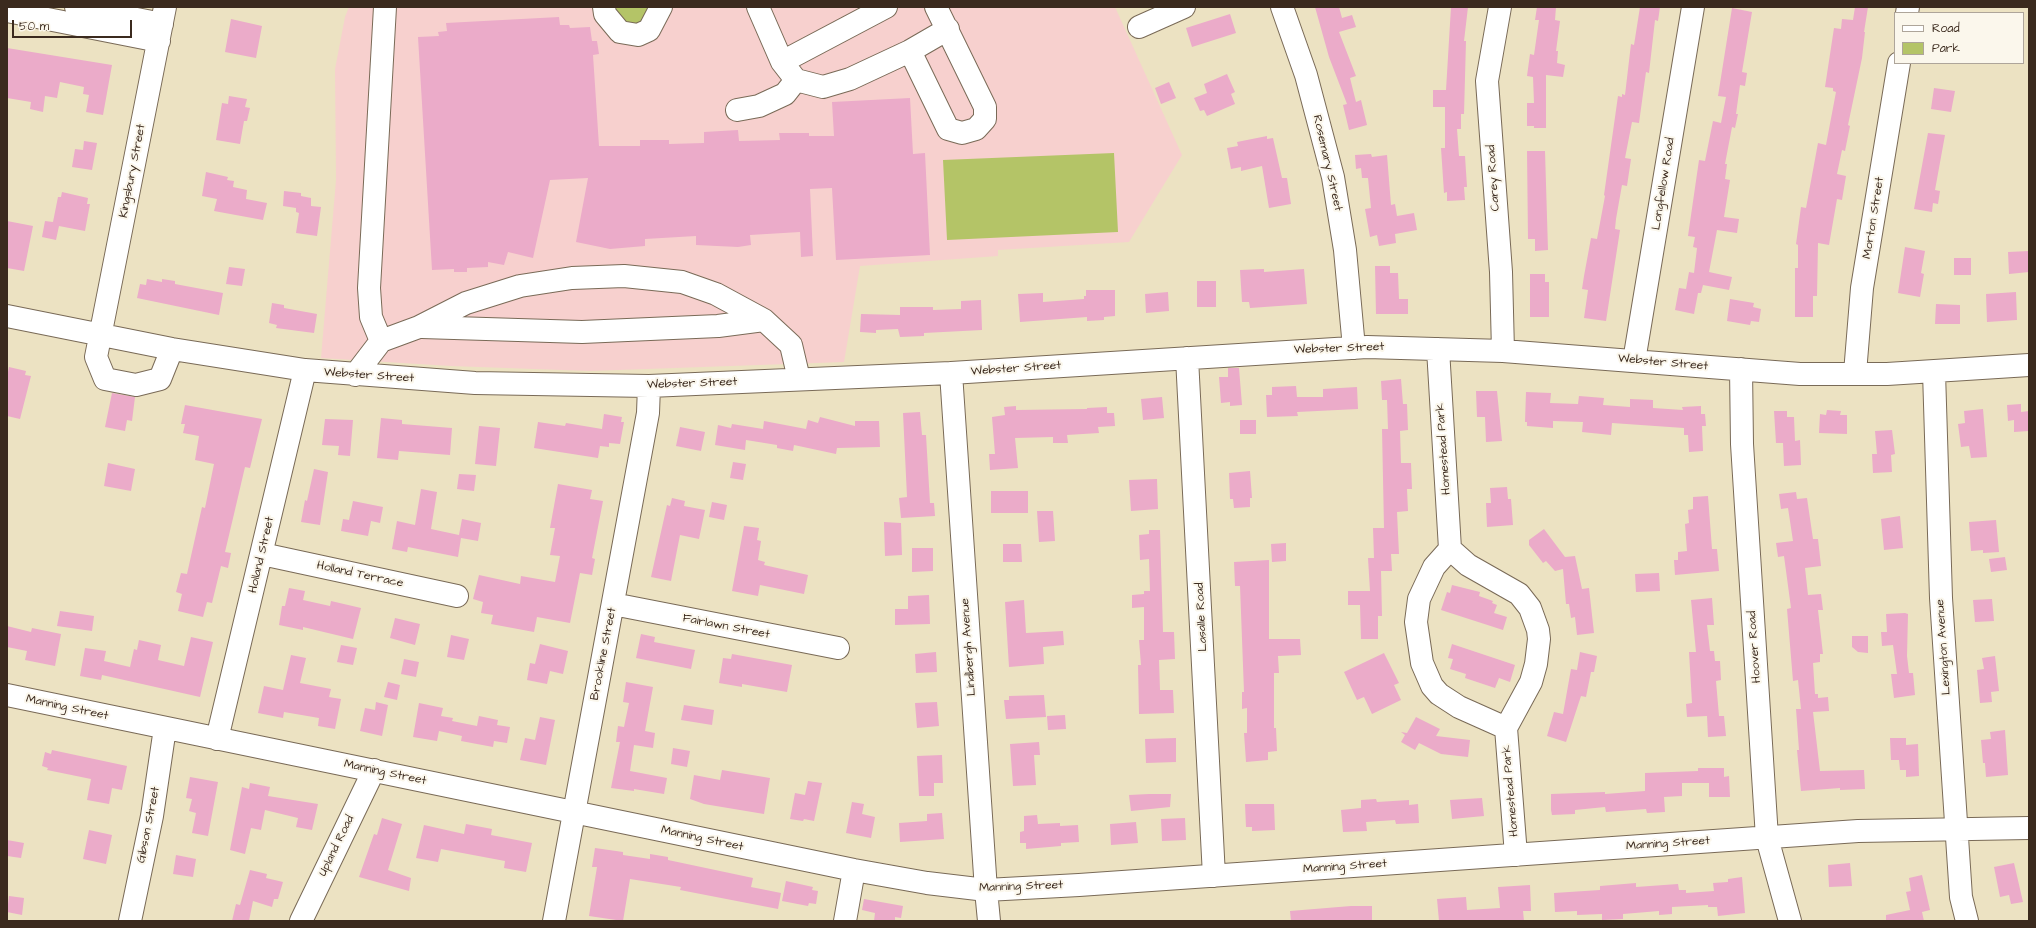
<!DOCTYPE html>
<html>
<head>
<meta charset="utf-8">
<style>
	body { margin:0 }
	#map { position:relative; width:2036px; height:928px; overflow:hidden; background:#ece2c2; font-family:"Architects Daughter",sans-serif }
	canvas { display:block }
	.frame { position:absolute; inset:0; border:8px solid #3b2a1e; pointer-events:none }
	.legend { position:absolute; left:1894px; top:12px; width:130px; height:52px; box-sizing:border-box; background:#fbf7ec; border:1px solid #aea59a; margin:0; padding:5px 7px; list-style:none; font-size:12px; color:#3b2a1e }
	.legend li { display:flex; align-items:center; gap:8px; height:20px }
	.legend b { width:20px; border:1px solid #aea59a }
	.scale { position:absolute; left:12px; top:20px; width:120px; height:18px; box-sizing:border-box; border:2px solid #3b2a1e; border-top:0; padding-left:5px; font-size:12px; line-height:14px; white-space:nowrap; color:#3b2a1e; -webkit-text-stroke:3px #fbf7ec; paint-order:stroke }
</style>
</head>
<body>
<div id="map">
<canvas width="2036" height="928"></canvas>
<div class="frame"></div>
<ul class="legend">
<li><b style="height:5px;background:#fff"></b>Road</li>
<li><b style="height:11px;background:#b4c467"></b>Park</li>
</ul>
<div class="scale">50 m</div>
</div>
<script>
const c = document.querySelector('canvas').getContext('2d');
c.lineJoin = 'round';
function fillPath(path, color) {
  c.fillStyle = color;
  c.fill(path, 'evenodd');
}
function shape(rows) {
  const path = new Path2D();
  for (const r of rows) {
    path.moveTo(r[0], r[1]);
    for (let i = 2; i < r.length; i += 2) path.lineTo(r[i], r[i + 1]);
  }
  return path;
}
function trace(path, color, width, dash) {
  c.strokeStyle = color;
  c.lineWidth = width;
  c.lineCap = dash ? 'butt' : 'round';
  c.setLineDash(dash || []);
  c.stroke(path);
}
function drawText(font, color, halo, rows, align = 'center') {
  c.font = font + ' "Architects Daughter",sans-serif';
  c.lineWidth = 4;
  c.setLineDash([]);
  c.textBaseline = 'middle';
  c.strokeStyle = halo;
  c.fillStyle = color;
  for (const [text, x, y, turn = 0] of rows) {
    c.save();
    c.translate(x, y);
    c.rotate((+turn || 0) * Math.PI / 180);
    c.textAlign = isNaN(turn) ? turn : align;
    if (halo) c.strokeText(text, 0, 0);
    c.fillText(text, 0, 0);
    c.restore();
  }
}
const built = shape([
	[349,7,1115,7,1182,155,1129,242,998,250,998,256,860,266,844,362,590,371,451,366,321,358,336,180,335,69,345,17]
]);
const green = shape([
	[616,7,653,7,651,17,631,28,616,11],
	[1114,153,1118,232,947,240,943,160]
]);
const building = shape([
	[1315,7,1339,7,1342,18,1352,15,1356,27,1339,32,1356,76,1350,78,1356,102,1361,100,1367,125,1349,130,1343,105,1347,104,1329,57],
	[1451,7,1468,7,1464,41,1466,41,1464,114,1461,114,1461,129,1457,129,1459,156,1465,156,1467,187,1464,187,1465,200,1447,201,1447,192,1444,193,1441,148,1445,148,1445,107,1433,107,1433,90,1446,90],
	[1537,7,1556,7,1555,20,1560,21,1556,51,1558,51,1557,63,1565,65,1563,77,1546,75,1546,128,1534,128,1534,126,1527,126,1527,103,1534,103,1533,77,1527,76,1530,54,1534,55,1539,20,1535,20],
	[1640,7,1660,7,1658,21,1655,20,1649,73,1646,72,1639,123,1632,122,1625,158,1631,159,1627,186,1622,185,1616,219,1615,229,1620,230,1606,321,1584,318,1588,290,1582,289,1584,276,1591,238,1597,239,1605,196,1604,195,1618,96,1622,97,1622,94,1625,95,1631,44,1634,45],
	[1855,7,1868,7,1864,32,1865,32,1862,58,1848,125,1850,126,1845,151,1842,150,1837,174,1846,176,1842,200,1837,199,1829,245,1818,243,1817,296,1813,296,1813,317,1795,317,1795,268,1798,268,1798,245,1796,244,1801,207,1806,208,1818,143,1826,145,1836,92,1833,91,1833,88,1825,87,1834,28,1841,29,1842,19,1853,20],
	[1732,8,1752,12,1742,72,1747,73,1745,86,1740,85,1736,114,1738,114,1735,128,1732,127,1725,164,1727,164,1725,179,1730,180,1724,217,1739,219,1737,233,1717,230,1709,272,1732,277,1729,290,1703,285,1701,293,1698,293,1694,314,1675,310,1679,288,1686,289,1689,272,1694,273,1697,248,1693,247,1695,237,1688,236,1699,160,1705,161,1713,121,1721,123,1726,97,1718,96],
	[1230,14,1236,33,1192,47,1186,28],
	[559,17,560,25,569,25,570,28,590,27,592,41,597,41,599,54,593,55,599,146,640,146,640,140,669,140,669,144,704,143,704,132,738,130,739,141,780,140,779,133,809,133,809,136,834,136,832,102,910,98,913,154,925,153,930,255,836,260,832,188,810,189,813,256,801,257,800,232,750,235,751,245,738,247,696,245,696,236,645,239,645,246,610,249,576,242,588,178,550,180,533,258,508,252,504,265,488,262,488,267,467,268,467,272,454,272,454,269,432,270,418,37,439,36,438,32,447,31,446,23],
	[231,19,262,26,256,58,225,52],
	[7,48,112,65,103,115,86,112,89,95,83,94,84,87,60,82,57,98,45,96,43,112,30,109,31,102,7,98],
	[1227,74,1235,92,1231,94,1235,104,1207,116,1204,110,1200,111,1194,98,1207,93,1204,84],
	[1169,82,1176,98,1161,104,1155,88],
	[1934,88,1955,91,1951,112,1931,109],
	[229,96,247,99,245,107,250,108,247,121,244,121,240,144,216,140,222,103,228,104],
	[1928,133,1945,135,1935,190,1940,191,1938,204,1933,203,1932,212,1914,209],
	[1267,136,1267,139,1273,138,1282,178,1287,178,1291,204,1269,208,1262,166,1241,171,1241,167,1231,169,1227,148,1238,146,1237,142],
	[84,141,97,143,92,170,72,167,75,149,83,150],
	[1527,151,1545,151,1548,250,1535,251,1535,239,1528,239],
	[1371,154,1372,157,1387,155,1391,205,1395,204,1397,216,1414,213,1417,230,1395,234,1396,243,1379,246,1377,235,1370,237,1365,209,1371,208,1368,178,1362,178,1361,168,1356,169,1355,155],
	[206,172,228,177,227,180,234,181,233,187,247,190,246,199,267,203,263,220,214,211,217,199,202,196],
	[284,191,301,193,301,196,311,198,311,206,321,207,317,236,296,233,299,213,296,212,296,208,283,206],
	[62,192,88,198,87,204,90,204,85,231,59,226,56,240,42,237,45,221,53,222,58,197,61,197],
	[7,221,33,226,24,271,7,268],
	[1905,247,1925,251,1921,273,1924,274,1920,297,1898,293],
	[2029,251,2029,272,2009,274,2008,252],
	[1954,258,1971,258,1971,275,1954,275],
	[1375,266,1390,266,1390,273,1398,273,1399,299,1408,299,1408,314,1376,314],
	[229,267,245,269,242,286,226,284],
	[1264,269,1264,272,1304,269,1307,304,1250,308,1249,302,1242,302,1240,270],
	[1530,274,1545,274,1545,282,1549,282,1549,317,1530,317],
	[147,279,162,282,162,279,175,281,175,284,223,293,219,315,137,298,140,284,146,285],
	[1197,281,1216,281,1216,307,1197,307],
	[1086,290,1115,290,1115,316,1104,317,1104,320,1087,321,1087,317,1020,322,1018,294,1043,293,1043,302,1084,299,1084,296,1086,296],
	[1168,292,1169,311,1146,313,1145,294],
	[2016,292,2017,320,1987,322,1986,294],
	[1730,299,1754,303,1753,307,1761,309,1759,322,1751,321,1750,325,1727,321],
	[981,300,982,330,924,333,924,336,900,337,898,329,876,330,876,333,860,332,861,314,900,315,900,307,933,307,933,310,961,309,961,301],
	[272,303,284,305,284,308,317,314,314,333,276,328,277,325,269,323],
	[1936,304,1960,305,1960,324,1935,324],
	[9,367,26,371,25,375,31,376,20,419,7,416,7,377],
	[1228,368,1239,368,1242,405,1230,406,1230,402,1221,403,1219,377,1228,377],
	[1401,379,1403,404,1407,404,1408,430,1400,431,1401,463,1411,463,1412,489,1407,489,1408,511,1397,512,1399,554,1391,554,1392,571,1381,571,1382,616,1378,616,1378,639,1361,639,1360,605,1348,605,1348,591,1370,591,1368,558,1374,558,1373,528,1384,528,1382,429,1388,429,1387,400,1382,400,1381,381],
	[1296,386,1297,397,1323,397,1323,389,1357,387,1358,409,1297,412,1298,416,1267,417,1266,395,1272,395,1272,387],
	[1476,391,1497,391,1502,441,1486,442,1485,417,1477,417],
	[1526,392,1551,393,1550,403,1578,404,1579,396,1604,398,1603,405,1630,407,1630,399,1653,400,1653,408,1683,410,1682,407,1701,406,1701,414,1705,414,1706,426,1702,426,1703,451,1689,452,1688,435,1684,435,1684,428,1612,423,1611,435,1582,432,1583,422,1553,421,1553,428,1527,426,1527,422,1525,422],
	[112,393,135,397,132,421,127,420,125,431,105,427],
	[1162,397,1164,418,1143,420,1141,399],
	[2021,404,2021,412,2029,411,2029,431,2014,432,2014,420,2008,421,2007,405],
	[185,405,262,419,250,468,245,467,234,514,225,552,231,553,228,568,221,566,212,603,207,602,203,617,178,611,182,594,176,592,181,573,187,574,202,507,205,508,214,464,195,460,199,436,183,433,185,424,181,424],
	[1016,406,1016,410,1087,409,1087,408,1107,407,1107,413,1114,413,1115,426,1098,427,1099,433,1067,435,1068,443,1053,443,1053,437,1015,438,1018,468,990,470,989,454,995,454,992,417,1005,415,1004,407],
	[1983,409,1987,457,1971,458,1969,446,1961,447,1958,424,1965,423,1964,411],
	[1827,410,1841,411,1840,415,1847,415,1847,434,1819,433,1820,414,1826,415],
	[1774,411,1787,411,1787,417,1794,417,1795,441,1800,440,1801,465,1784,466,1783,443,1776,443],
	[920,412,922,435,926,435,930,503,934,503,935,516,901,518,899,498,907,497,903,413],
	[604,414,622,417,621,422,624,422,620,444,609,443,609,447,600,446,598,458,534,448,538,422,565,426,566,423,602,429],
	[820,417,855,426,855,421,879,421,880,447,837,448,836,454,794,445,793,451,777,448,777,445,746,440,745,450,715,445,718,425,731,428,732,424,763,429,764,421,806,429,808,420,818,423],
	[381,418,402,420,402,424,452,428,450,455,399,451,398,460,377,458],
	[325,419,353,420,350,456,338,455,339,446,322,445],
	[1240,420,1256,420,1256,434,1240,434],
	[479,426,500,428,496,466,475,464],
	[680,427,705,432,701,451,676,446],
	[1892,430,1895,454,1891,455,1892,472,1873,473,1872,454,1877,454,1875,431],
	[733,462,746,464,743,480,730,478],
	[108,463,135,469,131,491,104,486],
	[314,469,328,472,320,525,301,522,305,500,307,501],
	[1250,471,1252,498,1250,498,1250,507,1234,508,1233,499,1230,499,1229,473],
	[459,474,476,475,474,491,457,489],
	[1157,479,1158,509,1131,511,1129,480],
	[558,484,592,490,590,499,603,501,592,558,595,559,592,575,580,573,570,623,537,617,534,632,491,624,493,615,481,613,483,602,473,599,479,575,520,584,521,576,555,582,560,556,550,555,555,528,550,528],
	[1507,487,1508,499,1511,499,1513,525,1487,527,1486,503,1491,503,1490,488],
	[421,489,437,492,431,529,459,535,462,519,481,523,478,541,461,538,458,557,408,547,407,552,392,549,397,521,415,525],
	[991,491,1028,491,1028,513,991,513],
	[1796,492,1797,499,1807,498,1813,539,1818,539,1821,566,1805,568,1808,595,1821,594,1823,610,1818,610,1823,654,1820,654,1820,662,1813,663,1815,694,1818,694,1818,698,1828,697,1829,711,1813,712,1820,771,1864,770,1865,789,1840,790,1840,788,1801,791,1797,750,1799,750,1796,709,1801,709,1798,680,1793,681,1787,609,1791,608,1784,556,1778,557,1776,543,1793,541,1788,508,1781,509,1779,494],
	[1708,496,1712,549,1717,549,1719,571,1675,575,1674,560,1678,560,1678,552,1687,551,1685,524,1689,523,1688,510,1693,509,1693,497],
	[672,498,685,501,684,506,705,510,699,539,680,535,671,581,651,577,667,505,670,506],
	[353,501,383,507,380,523,371,521,368,536,341,531,343,519,349,520],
	[712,502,727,505,724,520,709,517],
	[1037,511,1053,511,1055,541,1039,542],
	[1900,516,1903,548,1884,550,1881,519],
	[1996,520,1999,552,1983,553,1983,550,1971,551,1969,522],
	[884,522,901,523,902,555,885,556],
	[744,526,759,528,757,540,761,541,758,560,765,562,764,565,808,575,804,594,760,585,758,596,732,591],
	[1544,529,1565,557,1575,556,1582,589,1589,588,1594,633,1577,635,1575,617,1571,618,1569,604,1566,604,1563,569,1555,571,1546,561,1543,563,1529,545,1529,540],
	[1149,530,1160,530,1163,632,1174,632,1175,659,1159,660,1160,690,1173,690,1174,713,1139,714,1138,665,1141,665,1139,640,1144,640,1144,607,1132,608,1132,595,1144,594,1144,591,1150,591,1149,559,1140,560,1139,535,1149,534],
	[1286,543,1286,561,1272,562,1271,544],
	[1003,544,1021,544,1022,562,1003,562],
	[912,548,933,548,933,571,912,572],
	[2005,557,2007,570,1991,572,1989,559],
	[1269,560,1269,639,1300,639,1301,655,1278,656,1279,673,1274,673,1274,728,1276,728,1277,751,1268,752,1268,760,1246,762,1244,733,1247,733,1247,708,1242,709,1242,692,1244,692,1240,586,1235,586,1234,562],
	[1659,573,1660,591,1636,592,1635,574],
	[1452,585,1480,592,1479,596,1493,601,1492,603,1497,605,1494,613,1507,617,1503,630,1441,610,1447,592,1450,593],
	[289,588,305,591,303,600,330,606,331,601,361,608,353,639,303,627,303,630,279,625,282,606,285,606],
	[929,595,930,624,895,625,895,609,908,609,908,596],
	[1712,598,1714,625,1707,625,1710,651,1714,651,1715,661,1720,661,1721,680,1716,681,1719,716,1724,716,1726,736,1708,737,1707,716,1687,717,1686,704,1692,703,1689,652,1696,652,1691,600],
	[1992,599,1994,621,1975,622,1973,600],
	[1024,600,1026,633,1063,631,1064,645,1043,647,1044,664,1009,667,1005,602],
	[60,611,94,616,92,631,57,626],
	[1905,613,1908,614,1907,656,1909,673,1913,673,1915,695,1894,698,1891,674,1897,674,1893,645,1882,646,1881,632,1887,632,1886,614],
	[395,618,420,624,415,645,390,638],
	[7,626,31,632,32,628,61,634,55,666,25,660,27,651,7,647],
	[641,634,655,637,654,642,695,650,691,669,636,658],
	[451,635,469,639,464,660,447,657],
	[1852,636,1868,636,1868,653,1858,652,1852,647],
	[191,637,213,642,200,697,102,675,101,680,80,676,85,648,106,651,104,661,130,667,134,649,137,650,139,640,161,645,158,660,184,666],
	[540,644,568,651,563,674,550,671,547,684,527,680,530,663,535,664],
	[1452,644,1515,665,1510,682,1499,678,1495,688,1465,678,1466,674,1450,669,1453,659,1448,658],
	[341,645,357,648,353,665,337,662],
	[936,652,937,672,916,673,915,654],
	[1580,652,1597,656,1594,672,1591,672,1586,697,1581,696,1566,742,1547,736,1554,712,1563,714,1571,669,1577,670],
	[1384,653,1399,683,1394,685,1401,700,1372,714,1364,697,1357,700,1344,672],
	[732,654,792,665,787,692,742,684,742,687,719,683,723,658,731,659],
	[291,655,306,658,300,683,331,689,329,697,341,699,335,729,318,726,319,718,284,712,283,718,258,713,264,686,283,690],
	[1995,656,1999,691,1991,692,1992,702,1980,703,1977,670,1984,669,1982,658],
	[404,659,419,662,416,677,401,674],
	[388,682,400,685,397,700,384,697],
	[626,682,653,687,645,731,655,733,653,748,634,745,630,771,667,778,664,794,634,789,634,791,611,788,620,742,616,742,618,726,624,727,629,703,623,702],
	[1044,695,1046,717,1006,719,1004,700,1009,700,1009,696],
	[376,702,388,705,382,736,360,731,365,708,375,710],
	[937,702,939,726,917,728,915,703],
	[419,703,443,708,441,716,453,718,452,721,477,726,479,716,498,720,497,725,510,727,507,743,494,741,493,747,461,741,462,736,439,731,437,741,413,737],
	[684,705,714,710,712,725,681,720],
	[1065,715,1066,729,1048,730,1047,716],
	[540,717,555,720,546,765,520,760,525,738,535,740],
	[1416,717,1440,729,1436,736,1470,740,1468,757,1441,754,1419,743,1415,750,1401,742,1405,735,1401,732,1407,733],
	[2005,730,2008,775,1986,777,1985,763,1983,763,1981,740,1991,739,1990,732],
	[1176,738,1176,762,1146,763,1145,739],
	[1890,738,1906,738,1906,745,1918,744,1919,776,1906,777,1906,770,1900,770,1899,760,1891,760],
	[1039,742,1040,755,1034,755,1036,785,1013,786,1010,744],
	[673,748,690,751,687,767,671,764],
	[52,750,127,766,122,790,112,788,109,804,87,800,91,779,47,770,48,768,42,766,45,752,51,754],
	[942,755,943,783,934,783,934,796,919,796,917,756],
	[1698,768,1724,768,1724,777,1729,776,1730,797,1709,797,1709,783,1682,783,1682,796,1664,797,1665,812,1647,813,1646,809,1606,812,1605,807,1575,810,1575,814,1552,815,1551,810,1551,794,1605,792,1605,794,1645,791,1645,773,1698,771],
	[722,770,770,778,764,814,704,804,690,799,694,775,720,780],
	[190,777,218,782,208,836,192,833,196,813,189,811,192,799,186,798],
	[808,781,822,783,814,821,804,819,803,821,790,819,795,793,805,795],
	[250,783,270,787,268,796,318,804,312,830,296,827,298,818,265,810,261,830,251,828,245,854,230,850,242,787,249,789],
	[1149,794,1171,794,1170,807,1131,811,1129,795],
	[1482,798,1484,816,1452,819,1450,800],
	[1376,799,1377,802,1409,800,1409,805,1418,804,1419,823,1396,824,1395,820,1366,822,1367,831,1343,832,1341,810,1361,808,1361,800],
	[852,802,864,804,862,814,875,817,871,838,846,833],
	[1245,804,1274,804,1275,830,1252,831,1252,827,1246,827],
	[942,813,944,839,900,842,899,823,927,821,927,814],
	[1037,815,1038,824,1060,823,1060,826,1078,825,1079,842,1061,843,1061,846,1026,849,1026,843,1020,843,1020,832,1024,831,1024,816],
	[382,818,402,824,388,870,411,878,409,891,359,877,374,834,377,835],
	[1185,818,1186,840,1162,841,1161,819],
	[1136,822,1138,843,1111,845,1110,824],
	[466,824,492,829,491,835,532,843,526,872,504,868,505,861,441,849,438,862,416,858,424,825,464,834],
	[89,830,112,835,106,864,83,859],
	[7,840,24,843,21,858,7,856],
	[595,848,623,852,623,855,650,859,650,854,668,857,668,860,753,878,751,887,781,893,778,909,680,890,681,887,630,879,623,921,589,916,597,867,592,867],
	[176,855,196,859,193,877,173,874],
	[1850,863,1852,886,1829,887,1828,865],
	[2014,863,2023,902,2011,904,2009,895,2000,897,1994,867],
	[250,870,267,874,266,878,283,882,278,899,274,899,272,907,253,901,249,921,232,921,236,904,240,905],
	[1922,875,1930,910,1922,912,1924,921,1886,921,1886,915,1910,910,1906,892,1911,891,1909,878],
	[1742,877,1745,913,1718,916,1717,907,1708,907,1708,905,1672,907,1672,914,1659,915,1659,911,1623,914,1623,919,1602,920,1602,914,1577,915,1577,911,1555,912,1554,893,1600,890,1600,886,1636,883,1636,887,1678,884,1679,890,1686,890,1686,893,1714,891,1713,883,1728,882,1728,879],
	[786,881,813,887,812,890,818,891,816,904,809,903,808,906,782,901],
	[1530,885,1531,911,1523,911,1524,921,1439,921,1437,899,1466,897,1467,910,1500,908,1498,887],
	[9,896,24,898,22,915,7,912],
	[864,899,903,906,901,918,895,917,895,921,874,921,875,913,862,910],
	[1351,906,1372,906,1372,921,1291,921,1290,911]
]);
const minor = shape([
	[76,7,162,24],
	[165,7,96,357,105,379,136,385,160,379,172,349],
	[604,7,605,14,620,32,638,35,649,30,661,7],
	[758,7,782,62,796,80,823,87,850,79,910,51,948,29],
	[1282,7,1306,75,1333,177,1345,250,1354,348],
	[1500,7,1487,81,1501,272,1503,351],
	[7,11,159,41],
	[1907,13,1908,7],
	[1139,27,1184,7],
	[910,51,948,129,962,133,976,129,985,119,985,107,936,7],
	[782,62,886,7],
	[737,110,759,106,785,94,796,80],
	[7,316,172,349,305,370,475,383,649,386,951,373,1367,347,1503,351,1800,374,1887,374,2029,365],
	[422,327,582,332,718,326,764,320],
	[381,341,371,317,369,288,385,7],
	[1438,349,1450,549,1468,565,1519,594,1530,608,1538,630,1539,639,1536,664,1531,682,1506,728,1516,855],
	[1187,358,1214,876],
	[1634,361,1693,7],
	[1741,369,1742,444,1767,838,1790,921],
	[1934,372,1941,598,1961,897,1967,921],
	[951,373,986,890,989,921],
	[1855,373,1862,288,1899,63],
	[355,375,381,341,419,327,466,303,520,286,572,278,624,276,682,282,716,294,764,320,791,345,799,379],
	[1450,549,1434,567,1419,599,1416,622,1422,663,1432,686,1439,694,1459,707,1506,728],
	[262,554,457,596],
	[613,604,838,648],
	[7,695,854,870,927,883,986,890,1079,885,1858,831,2029,828],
	[217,739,305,370],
	[130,921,152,816,165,728],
	[301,921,374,770],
	[554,921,648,413,649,386],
	[845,921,854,870]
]);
const streetNames = [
	["Rosemary Street",1327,163,77],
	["Kingsbury Street",133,171,-79],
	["Carey Road",1494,178,-94],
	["Longfellow Road",1664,184,-81],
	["Morton Street",1874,218,-81],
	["Webster Street",1339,349,-2],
	["Webster Street",1663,363,5],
	["Webster Street",1016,369,-4],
	["Webster Street",369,376,4],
	["Webster Street",692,384,-2],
	["Homestead Park",1444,449,-94],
	["Holland Street",262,555,-77],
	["Holland Terrace",360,575,12],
	["Lasalle Road",1202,617,-93],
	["Fairlawn Street",726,627,11],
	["Lindbergh Avenue",969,647,-94],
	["Hoover Road",1755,647,-94],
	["Lexington Avenue",1944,647,-94],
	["Brookline Street",604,654,-79],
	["Manning Street",67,708,12],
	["Manning Street",385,773,12],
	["Homestead Park",1511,791,-95],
	["Gibson Street",149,825,-79],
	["Manning Street",702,839,12],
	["Manning Street",1668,844,-4],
	["Upland Road",337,846,-64],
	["Manning Street",1345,867,-4],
	["Manning Street",1021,887,-2]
];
fillPath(built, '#f7d0ce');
fillPath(green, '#b4c467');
fillPath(building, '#ebabc9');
trace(minor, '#796a57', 24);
trace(minor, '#fff', 22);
drawText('12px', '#3b2a1e', '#fbf7ec', streetNames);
</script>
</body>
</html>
